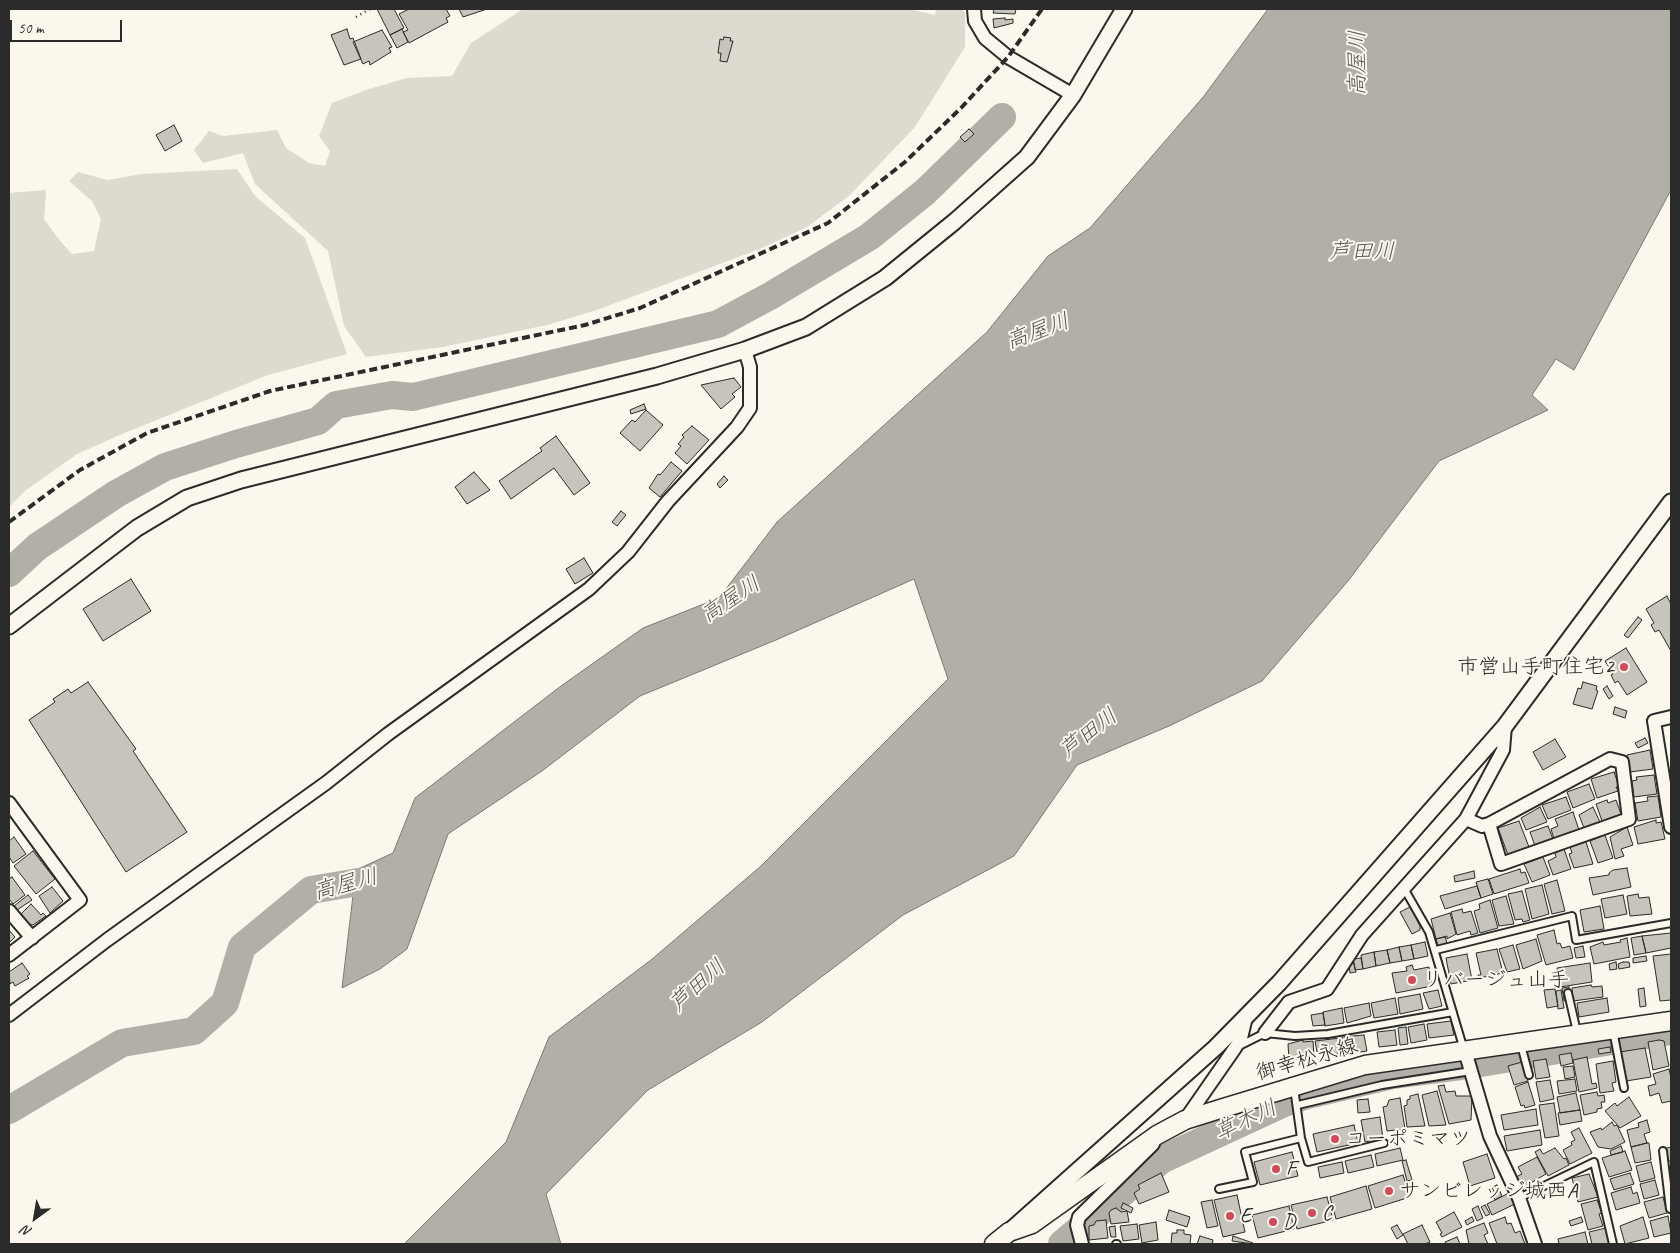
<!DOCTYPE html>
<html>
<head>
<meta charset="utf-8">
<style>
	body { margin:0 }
	#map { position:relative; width:1680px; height:1253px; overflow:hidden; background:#fbf7ec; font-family:Caveat,sans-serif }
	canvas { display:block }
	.frame { position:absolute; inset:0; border:10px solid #2b2b2b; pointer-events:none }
	.north { position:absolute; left:10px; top:1193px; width:50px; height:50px; -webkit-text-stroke:4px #fbf7ec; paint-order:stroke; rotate:212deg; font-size:14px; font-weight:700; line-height:20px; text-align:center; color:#2b2b2b }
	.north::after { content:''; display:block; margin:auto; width:18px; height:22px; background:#2b2b2b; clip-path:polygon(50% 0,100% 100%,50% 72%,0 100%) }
	.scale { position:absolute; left:10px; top:20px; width:112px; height:22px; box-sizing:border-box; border:2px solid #2b2b2b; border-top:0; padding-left:6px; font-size:15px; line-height:18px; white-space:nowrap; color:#2b2b2b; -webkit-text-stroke:4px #fbf7ec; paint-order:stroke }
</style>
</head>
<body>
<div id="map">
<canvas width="1680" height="1253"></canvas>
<div class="frame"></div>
<div class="north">N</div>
<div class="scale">50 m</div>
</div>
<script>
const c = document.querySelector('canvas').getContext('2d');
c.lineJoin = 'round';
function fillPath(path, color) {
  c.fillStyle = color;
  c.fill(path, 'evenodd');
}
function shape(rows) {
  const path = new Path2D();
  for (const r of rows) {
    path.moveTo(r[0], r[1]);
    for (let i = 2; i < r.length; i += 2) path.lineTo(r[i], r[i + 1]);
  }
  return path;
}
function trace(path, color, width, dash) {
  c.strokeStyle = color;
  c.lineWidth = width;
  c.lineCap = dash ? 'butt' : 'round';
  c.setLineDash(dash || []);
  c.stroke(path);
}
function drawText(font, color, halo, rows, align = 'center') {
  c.font = font + ' Caveat,"Klee One",sans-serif';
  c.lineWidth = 4;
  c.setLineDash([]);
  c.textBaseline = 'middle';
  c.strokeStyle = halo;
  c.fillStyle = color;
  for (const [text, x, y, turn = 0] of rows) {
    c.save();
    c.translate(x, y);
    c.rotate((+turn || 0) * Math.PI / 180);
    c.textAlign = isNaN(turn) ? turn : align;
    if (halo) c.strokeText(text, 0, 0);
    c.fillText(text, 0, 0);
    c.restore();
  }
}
const green = shape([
	[523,9,909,9,935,15,936,9,961,9,965,12,965,47,915,127,850,195,807,227,760,249,597,310,547,325,443,347,366,357,344,326,328,251,255,184,243,153,203,163,194,150,209,131,223,136,277,130,286,148,309,163,325,166,330,151,319,136,332,103,366,90,407,78,452,76,471,43],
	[237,169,255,196,305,238,347,354,268,375,122,434,77,454,25,491,9,507,9,193,46,190,44,219,61,242,72,254,94,251,101,219,92,201,69,181,78,172,108,180,141,174]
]);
const water = shape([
	[1268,9,1671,9,1671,190,1574,370,1556,359,1532,395,1548,410,1439,461,1348,581,1262,681,1169,726,1077,765,1014,856,903,915,762,1022,648,1090,546,1194,561,1244,404,1244,506,1142,549,1037,651,960,761,866,948,679,914,579,776,640,640,696,542,771,448,834,407,949,380,969,342,988,356,870,393,853,415,798,561,686,643,628,719,598,777,522,987,332,1048,256,1090,228,1204,96,1268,9]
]);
const river = shape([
	[9,573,37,547,116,494,165,467,236,444,318,421,336,405,392,395,413,397,718,324,770,296,869,237,925,192,1002,117],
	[1475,1064,1671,1031],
	[9,1110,122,1043,194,1031,225,1003,242,947,311,890,382,878,389,872],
	[1062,1244,1161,1160,1284,1103,1307,1095,1392,1075,1461,1066]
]);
const building = shape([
	[377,9,394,9,404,28,390,35,377,9],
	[409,9,446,9,450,16,446,18,448,22,409,43,403,32,408,30,399,14,409,9],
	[459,9,487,9,463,17,459,9],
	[994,9,1016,9,1015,14,993,13,994,9],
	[1005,18,1005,20,1013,19,1013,23,994,28,993,19,1005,18],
	[347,29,350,39,353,38,361,59,344,65,331,35,347,29],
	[402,29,408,42,397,48,390,35,402,29],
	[382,30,392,47,389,48,391,52,370,65,369,61,363,64,353,42,382,30],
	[724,37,731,38,730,41,733,41,727,62,720,61,721,53,718,53,720,39,723,40,724,37],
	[174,125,182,141,165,151,156,135,174,125],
	[969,129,974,134,965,142,960,137,969,129],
	[734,378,741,387,732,394,735,397,721,409,701,385,734,378],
	[644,404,646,409,631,414,630,410,644,404],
	[646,410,663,425,640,451,620,433,632,420,635,422,646,410],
	[692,426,709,440,687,464,675,453,681,446,678,444,684,437,682,435,692,426],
	[556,436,590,483,574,495,554,468,511,499,499,481,542,451,540,448,556,436],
	[671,462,682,471,660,497,649,488,658,474,660,475,671,462],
	[474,472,490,490,467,504,455,487,474,472],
	[724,476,728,480,720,488,717,484,724,476],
	[621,511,626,515,617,526,612,522,621,511],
	[584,558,593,573,575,584,566,569,584,558],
	[131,579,151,611,103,641,83,609,131,579],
	[1667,596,1671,604,1671,651,1659,630,1655,632,1651,625,1654,623,1646,609,1667,596],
	[1638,617,1642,620,1628,638,1624,635,1638,617],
	[1626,648,1647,682,1627,695,1618,681,1615,683,1611,675,1613,674,1605,661,1626,648],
	[88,682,136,749,133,751,187,832,126,872,29,720,55,702,53,699,68,689,71,693,88,682],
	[1583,682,1597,686,1596,690,1598,691,1592,709,1573,704,1578,688,1581,689,1583,682],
	[1607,686,1613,696,1609,699,1603,689,1607,686],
	[1615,707,1627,711,1625,718,1613,714,1615,707],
	[1645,738,1648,743,1638,748,1635,743,1645,738],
	[1555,739,1566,757,1543,770,1533,752,1555,739],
	[1650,750,1653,769,1630,772,1627,755,1650,750],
	[1614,772,1619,786,1616,787,1618,791,1597,798,1591,779,1614,772],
	[1654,775,1657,794,1634,797,1632,781,1637,780,1636,777,1654,775],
	[1589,784,1595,799,1573,808,1567,792,1589,784],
	[1658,796,1661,817,1638,821,1635,803,1648,801,1647,797,1658,796],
	[1566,797,1571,810,1548,819,1542,805,1566,797],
	[1607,800,1608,803,1616,800,1621,814,1602,821,1596,804,1607,800],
	[1540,807,1547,822,1526,830,1521,818,1540,807],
	[1593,807,1600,822,1584,828,1579,815,1593,807],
	[1573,812,1579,830,1554,839,1551,829,1558,826,1555,819,1573,812],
	[1656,820,1656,823,1661,822,1665,839,1638,844,1634,827,1656,820],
	[1519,821,1529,847,1508,855,1498,828,1519,821],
	[1548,826,1553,839,1535,846,1530,832,1548,826],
	[1627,827,1633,845,1621,849,1624,856,1615,859,1610,837,1627,827],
	[1605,835,1613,858,1598,863,1590,841,1605,835],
	[14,837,26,854,13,863,9,857,9,841,14,837],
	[1586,842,1593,864,1574,868,1569,854,1572,853,1570,847,1586,842],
	[1564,849,1571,869,1553,875,1548,861,1556,857,1555,853,1564,849],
	[33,851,55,879,36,894,14,866,33,851],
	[1543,857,1550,875,1532,882,1524,864,1543,857],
	[1627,868,1631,887,1593,895,1589,878,1609,875,1609,873,1613,870,1627,868],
	[1520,869,1521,873,1525,872,1529,883,1494,894,1489,879,1520,869],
	[1474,871,1475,878,1455,882,1454,876,1474,871],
	[12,877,25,895,13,904,9,899,9,879,12,877],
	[1488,879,1493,894,1481,898,1476,882,1488,879],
	[1557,880,1565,911,1552,914,1544,884,1557,880],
	[1542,885,1549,914,1532,919,1525,889,1542,885],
	[1477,886,1481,898,1445,909,1440,896,1477,886],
	[52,887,63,901,50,913,39,896,52,887],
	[1522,891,1530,920,1523,922,1522,919,1515,920,1508,894,1522,891],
	[1638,894,1639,898,1649,897,1652,914,1630,916,1627,896,1638,894],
	[28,895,32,900,17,910,14,906,28,895],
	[1623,895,1627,914,1605,918,1601,899,1623,895],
	[1506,896,1514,924,1499,926,1492,900,1506,896],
	[1490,900,1498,928,1480,933,1474,911,1480,909,1479,904,1490,900],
	[31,904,41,915,43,913,46,916,33,925,29,924,21,914,31,904],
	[1600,906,1604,929,1584,932,1580,910,1600,906],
	[1410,907,1420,926,1420,930,1412,934,1400,912,1410,907],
	[1462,909,1463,913,1471,911,1478,933,1471,935,1470,931,1457,935,1451,912,1462,909],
	[1450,913,1456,934,1447,939,1447,936,1436,939,1431,919,1450,913],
	[9,930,15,937,9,943,9,930],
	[1554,930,1557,944,1560,943,1562,948,1570,946,1573,958,1546,965,1537,935,1554,930],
	[1671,933,1671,948,1646,953,1642,936,1671,933],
	[1642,936,1646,953,1634,955,1631,938,1642,936],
	[1445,937,1447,943,1438,946,1436,939,1445,937],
	[1627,938,1630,957,1594,964,1590,947,1603,942,1604,945,1621,942,1620,940,1627,938],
	[1536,939,1542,961,1523,969,1516,945,1536,939],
	[1425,942,1428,956,1414,959,1411,945,1425,942],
	[1411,945,1414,959,1402,961,1399,947,1411,945],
	[1513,945,1520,969,1507,972,1499,949,1513,945],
	[1583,946,1585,957,1576,958,1574,948,1583,946],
	[1399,947,1402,961,1390,963,1387,950,1399,947],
	[1497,949,1503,973,1479,978,1478,975,1481,975,1476,953,1497,949],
	[1387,950,1390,963,1376,966,1374,952,1387,950],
	[1374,952,1376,966,1363,969,1361,955,1374,952],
	[1467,954,1472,980,1451,984,1446,958,1467,954],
	[1671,954,1671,1000,1660,1001,1653,956,1671,954],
	[1646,956,1647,961,1633,963,1633,958,1646,956],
	[1361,958,1363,969,1355,970,1353,959,1361,958],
	[1616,962,1617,969,1610,970,1609,964,1616,962],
	[1623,962,1629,962,1630,967,1619,969,1618,964,1623,962],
	[22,963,30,974,27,976,29,978,15,986,13,982,10,984,9,972,22,963],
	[1354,963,1356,972,1350,973,1349,964,1354,963],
	[1590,963,1592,982,1560,987,1557,968,1590,963],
	[1412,965,1414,970,1429,967,1432,986,1396,993,1392,973,1407,971,1406,967,1412,965],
	[1591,985,1592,987,1602,986,1603,997,1573,1001,1572,988,1591,985],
	[1569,987,1571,999,1564,1001,1562,988,1569,987],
	[1644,988,1646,1006,1640,1007,1638,989,1644,988],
	[1555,989,1558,1006,1547,1008,1544,990,1555,989],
	[1438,990,1442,1006,1429,1009,1423,993,1438,990],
	[1561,990,1564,1008,1558,1009,1556,991,1561,990],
	[1420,994,1423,1009,1400,1014,1398,998,1420,994],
	[1395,998,1398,1014,1374,1018,1371,1003,1395,998],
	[1607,998,1609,1012,1579,1017,1577,1003,1607,998],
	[1369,1003,1371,1016,1347,1023,1344,1008,1369,1003],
	[1342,1008,1344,1023,1325,1026,1323,1012,1342,1008],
	[1323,1013,1325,1025,1313,1026,1311,1015,1323,1013],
	[1451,1021,1454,1035,1429,1038,1427,1024,1451,1021],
	[1424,1024,1427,1040,1411,1043,1408,1027,1424,1024],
	[1406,1027,1408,1044,1400,1045,1398,1028,1406,1027],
	[1395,1030,1397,1045,1379,1047,1377,1032,1395,1030],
	[1364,1035,1367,1051,1345,1054,1342,1037,1364,1035],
	[1340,1038,1342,1053,1322,1056,1321,1051,1317,1052,1315,1041,1340,1038],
	[1303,1040,1303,1042,1313,1041,1314,1057,1289,1060,1288,1044,1303,1040],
	[1659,1040,1664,1041,1669,1066,1653,1070,1648,1042,1659,1040],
	[1610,1047,1611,1052,1599,1054,1598,1049,1610,1047],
	[1645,1048,1651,1077,1626,1081,1620,1052,1645,1048],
	[1571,1053,1573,1063,1561,1066,1559,1055,1571,1053],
	[1587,1057,1592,1084,1596,1083,1597,1088,1579,1092,1573,1060,1587,1057],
	[1546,1059,1550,1077,1536,1079,1533,1061,1546,1059],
	[1613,1061,1616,1082,1612,1083,1614,1091,1600,1093,1596,1064,1613,1061],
	[1522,1062,1528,1081,1514,1085,1508,1066,1522,1062],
	[1573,1066,1575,1077,1565,1079,1563,1067,1573,1066],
	[1669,1069,1671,1078,1671,1101,1662,1103,1659,1093,1650,1096,1648,1086,1656,1084,1653,1074,1669,1069],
	[1575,1079,1577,1091,1559,1094,1557,1081,1575,1079],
	[1550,1080,1554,1099,1540,1102,1536,1082,1550,1080],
	[1528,1082,1535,1105,1525,1108,1524,1105,1521,1106,1515,1087,1528,1082],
	[1444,1085,1446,1092,1455,1091,1456,1096,1472,1096,1471,1120,1449,1124,1438,1086,1444,1085],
	[1437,1091,1446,1125,1429,1126,1422,1095,1437,1091],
	[1597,1092,1598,1096,1604,1095,1605,1102,1601,1102,1602,1108,1597,1109,1597,1112,1584,1115,1580,1095,1597,1092],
	[1576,1093,1580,1110,1560,1113,1557,1097,1576,1093],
	[1418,1094,1425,1126,1407,1127,1404,1106,1407,1105,1407,1100,1410,1099,1410,1096,1418,1094],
	[1629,1097,1641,1116,1620,1128,1605,1111,1615,1103,1617,1106,1629,1097],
	[1400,1098,1405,1129,1387,1131,1383,1107,1387,1106,1389,1100,1400,1098],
	[1368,1099,1370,1112,1358,1113,1357,1100,1368,1099],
	[1554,1103,1559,1136,1545,1138,1539,1105,1554,1103],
	[1536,1109,1538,1125,1504,1130,1501,1115,1536,1109],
	[1580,1110,1582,1121,1560,1125,1558,1113,1580,1110],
	[1380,1117,1383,1139,1365,1142,1361,1120,1380,1117],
	[1647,1120,1650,1132,1644,1134,1647,1143,1631,1147,1627,1130,1639,1127,1638,1123,1647,1120],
	[1612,1122,1614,1126,1617,1125,1625,1142,1611,1149,1598,1147,1590,1132,1601,1128,1602,1130,1612,1122],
	[1354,1125,1358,1143,1317,1152,1313,1134,1354,1125],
	[1579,1128,1592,1153,1570,1164,1563,1150,1572,1145,1571,1142,1575,1140,1571,1132,1579,1128],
	[1540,1130,1542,1145,1507,1151,1504,1136,1540,1130],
	[1647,1143,1649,1143,1651,1160,1635,1163,1631,1147,1647,1143],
	[1621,1146,1623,1152,1611,1155,1610,1151,1621,1146],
	[1671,1147,1671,1161,1666,1161,1664,1149,1671,1147],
	[1400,1148,1403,1160,1377,1166,1375,1154,1400,1148],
	[1555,1148,1564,1159,1566,1158,1569,1165,1548,1176,1535,1152,1540,1149,1543,1154,1555,1148],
	[1625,1151,1632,1170,1609,1177,1602,1158,1625,1151],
	[1292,1152,1298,1176,1260,1185,1254,1162,1292,1152],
	[1487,1154,1495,1178,1470,1186,1463,1162,1487,1154],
	[1371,1155,1374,1167,1348,1173,1345,1161,1371,1155],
	[1537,1157,1546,1174,1522,1188,1516,1177,1522,1174,1518,1167,1537,1157],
	[1406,1160,1412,1180,1407,1181,1402,1161,1406,1160],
	[1342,1162,1344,1173,1320,1178,1318,1167,1342,1162],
	[1651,1162,1655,1178,1640,1182,1636,1166,1651,1162],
	[1161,1173,1169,1192,1139,1204,1134,1193,1140,1189,1138,1185,1161,1173],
	[1630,1173,1634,1184,1614,1190,1610,1179,1630,1173],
	[1589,1174,1598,1197,1578,1202,1572,1178,1589,1174],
	[1403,1175,1410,1197,1375,1208,1368,1186,1403,1175],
	[1655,1180,1659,1195,1644,1199,1640,1184,1655,1180],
	[1497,1185,1502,1196,1495,1200,1490,1188,1497,1185],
	[1366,1186,1372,1209,1336,1219,1330,1197,1366,1186],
	[1631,1187,1633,1194,1637,1192,1640,1203,1616,1210,1611,1193,1631,1187],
	[1509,1193,1515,1204,1492,1215,1487,1204,1509,1193],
	[1237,1195,1245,1232,1223,1237,1214,1200,1237,1195],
	[1327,1197,1333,1220,1297,1229,1291,1205,1327,1197],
	[1663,1197,1667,1213,1649,1218,1644,1202,1663,1197],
	[1212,1200,1218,1226,1207,1228,1201,1202,1212,1200],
	[1597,1200,1602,1213,1599,1214,1603,1226,1588,1230,1581,1204,1597,1200],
	[1123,1203,1133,1208,1131,1213,1121,1208,1123,1203],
	[1485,1205,1490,1214,1486,1216,1481,1207,1485,1205],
	[1289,1206,1294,1229,1258,1238,1252,1215,1289,1206],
	[1478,1206,1483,1218,1477,1221,1472,1209,1478,1206],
	[1116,1208,1121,1212,1127,1211,1129,1222,1111,1224,1109,1213,1111,1210,1116,1208],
	[1169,1210,1190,1217,1187,1227,1166,1220,1169,1210],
	[1454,1212,1462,1227,1442,1237,1440,1234,1442,1233,1436,1222,1454,1212],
	[1668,1216,1671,1233,1654,1237,1650,1221,1668,1216],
	[1472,1217,1474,1221,1467,1225,1465,1221,1472,1217],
	[1505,1217,1507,1224,1511,1223,1515,1233,1520,1231,1525,1244,1497,1244,1489,1223,1505,1217],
	[1581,1217,1583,1222,1571,1226,1569,1221,1581,1217],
	[1643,1217,1649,1238,1625,1244,1620,1226,1643,1217],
	[1106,1220,1108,1238,1089,1240,1089,1226,1094,1225,1096,1221,1106,1220],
	[1156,1222,1158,1240,1142,1243,1139,1225,1156,1222],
	[1484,1223,1488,1233,1484,1235,1488,1244,1469,1244,1466,1230,1484,1223],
	[1137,1224,1139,1239,1123,1241,1120,1226,1137,1224],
	[1397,1225,1403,1235,1397,1239,1391,1228,1397,1225],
	[1422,1225,1430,1242,1425,1244,1408,1244,1403,1234,1422,1225],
	[1115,1226,1116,1237,1111,1237,1109,1227,1115,1226],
	[1606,1228,1610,1244,1592,1244,1589,1232,1606,1228],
	[1177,1230,1184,1230,1184,1234,1191,1235,1190,1244,1171,1244,1172,1233,1177,1233,1177,1230],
	[1585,1232,1588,1244,1559,1244,1558,1239,1585,1232],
	[1200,1236,1213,1240,1212,1244,1197,1244,1200,1236],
	[1233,1236,1253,1243,1253,1244,1232,1241,1233,1236],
	[1457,1237,1460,1244,1446,1244,1445,1242,1457,1237]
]);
const path = shape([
	[356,17,370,9]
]);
const service = shape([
	[1405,890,1429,932,1464,1050],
	[1436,950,1572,916,1576,940,1671,923],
	[1568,993,1577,1032],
	[1613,1030,1624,1088],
	[1521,1045,1529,1075],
	[1239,1046,1265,1033,1295,1036,1328,1034,1453,1012],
	[1294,1088,1301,1138,1308,1162,1384,1143],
	[1298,1105,1382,1085,1471,1071],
	[1663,1151,1670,1209],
	[1219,1189,1253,1182,1245,1152,1301,1138],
	[1519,1198,1594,1162,1613,1244],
	[1116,1244,1117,1244]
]);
const minor = shape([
	[974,9,975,21,985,38,1008,57,1073,95],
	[1671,717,1654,721,1671,827],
	[9,803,80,900,9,955],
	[1466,819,1482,826,1489,824,1610,759,1622,762,1629,819,1501,864,1489,824],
	[9,911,32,938],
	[9,1015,107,940,326,783,388,734,589,589,628,552,668,501,737,427,750,408,750,367,745,350],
	[1265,1033,1289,1002,1327,989,1362,935,1466,819,1503,750,1505,726],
	[1465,1051,1490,1136,1519,1198,1535,1244],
	[1185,1120,1235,1048,1241,1038,1246,1017],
	[1082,1244,1077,1225,1079,1217,1153,1144]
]);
const tertiary = shape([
	[9,626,137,528,187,498,241,480,657,376,745,350,806,327,885,278,954,222,1027,157,1073,95,1124,9],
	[1011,1230,1216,1047,1279,983,1505,726,1671,502]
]);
const secondary = shape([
	[994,1244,1009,1232,1032,1224,1157,1135,1185,1120,1220,1109,1365,1065,1671,1021]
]);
const rail = shape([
	[9,522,80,470,147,433,270,391,585,325,640,308,828,223,905,162,961,108,1008,57,1042,9]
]);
const markers = [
	[1624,667,5,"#d1495b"],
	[1412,980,5,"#d1495b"],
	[1335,1139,5,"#d1495b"],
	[1276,1169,5,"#d1495b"],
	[1389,1191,5,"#d1495b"],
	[1312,1213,5,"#d1495b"],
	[1230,1216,5,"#d1495b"],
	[1273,1222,5,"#d1495b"]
];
const poiNames = [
	["市営山手町住宅2",1614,667,"right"],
	["リバージュ山手",1422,980],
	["コーポミマツ",1345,1139],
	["F",1286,1169],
	["サンビレッジ城西A",1399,1191],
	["C",1322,1213],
	["E",1240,1216],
	["D",1283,1222]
];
const streetNames = [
	["御幸松永線",1307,1060,-16]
];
const waterNames = [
	["高屋川",1358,63,-90],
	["芦田川",1362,252],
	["高屋川",1038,332,-20],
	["高屋川",731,600,-33],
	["芦田川",1089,734,-38],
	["高屋川",346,885,-15],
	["芦田川",698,986,-42],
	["草木川",1246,1121,-25]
];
fillPath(green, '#dddad0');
fillPath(water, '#b1afa7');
trace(water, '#7b7a75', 1);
trace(river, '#b1afa7', 28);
fillPath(building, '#c7c4bc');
trace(building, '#2b2b2b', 1);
trace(service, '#2b2b2b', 10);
trace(minor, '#2b2b2b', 16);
trace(tertiary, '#2b2b2b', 19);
trace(secondary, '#2b2b2b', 21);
trace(path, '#2b2b2b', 2.5, [1, 4]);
trace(service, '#fbf7ec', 6);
trace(minor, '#fbf7ec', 12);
trace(tertiary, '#fbf7ec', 15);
trace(secondary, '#fbf7ec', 18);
trace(rail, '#2b2b2b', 4, [8, 4]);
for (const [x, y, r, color] of markers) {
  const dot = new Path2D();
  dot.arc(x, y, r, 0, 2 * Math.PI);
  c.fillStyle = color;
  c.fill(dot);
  trace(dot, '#fbf7ec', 2);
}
drawText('21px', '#2b2b2b', '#fbf7ec', poiNames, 'left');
drawText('21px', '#2b2b2b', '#fbf7ec', streetNames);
drawText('italic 22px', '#5a5956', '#fbf7ec', waterNames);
</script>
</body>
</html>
